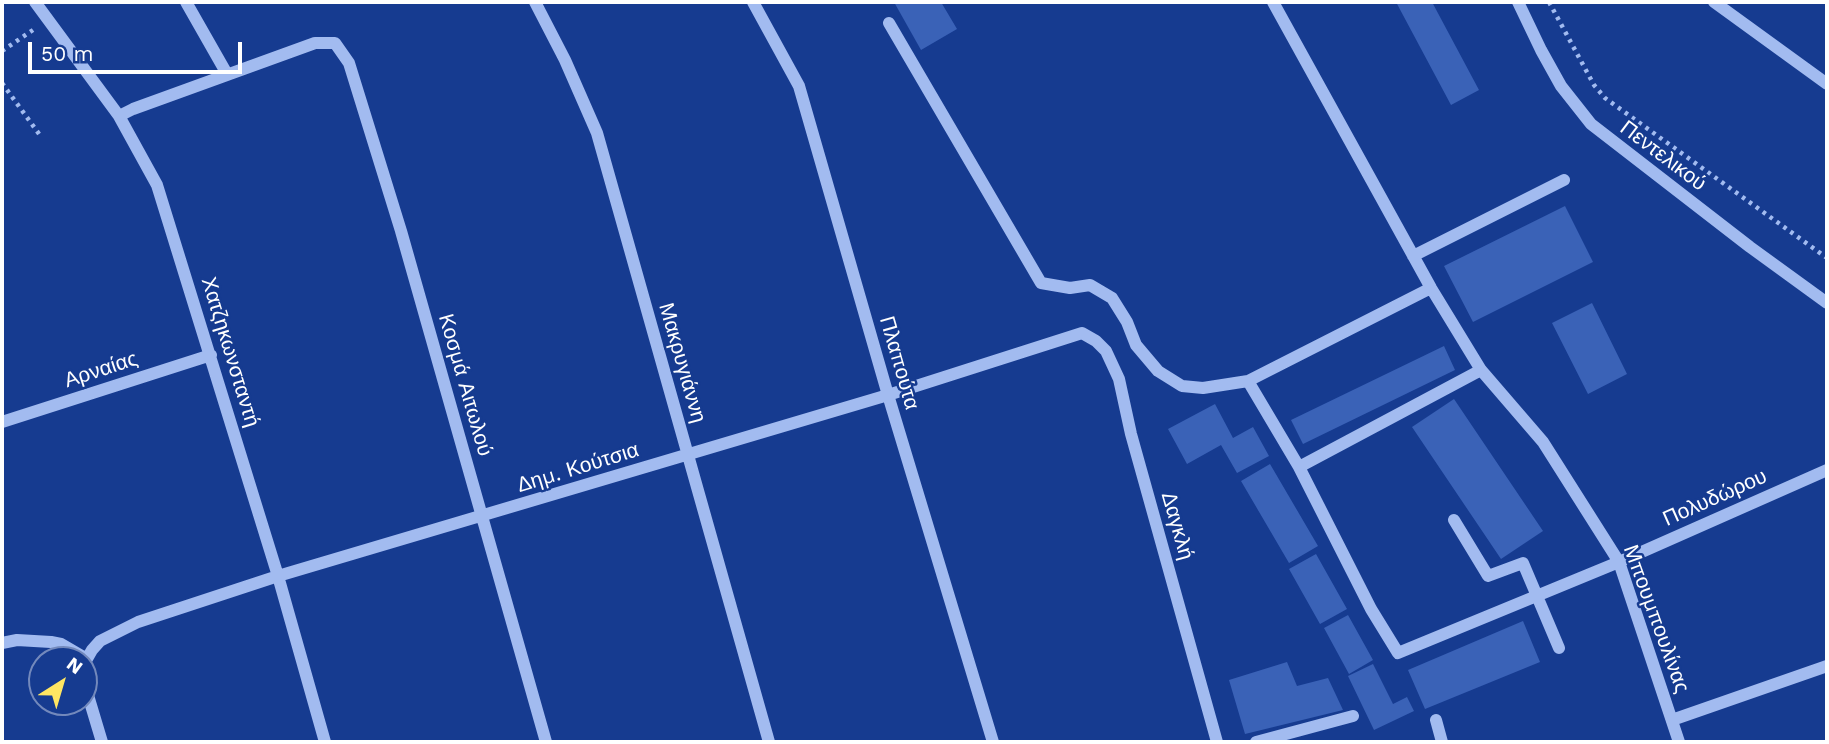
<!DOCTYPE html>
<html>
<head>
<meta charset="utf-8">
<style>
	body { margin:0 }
	#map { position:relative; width:1829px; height:744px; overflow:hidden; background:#163b90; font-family:"Work Sans",sans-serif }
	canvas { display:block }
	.frame { position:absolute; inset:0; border:4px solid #fff; pointer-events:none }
	.north { position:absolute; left:28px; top:646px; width:70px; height:70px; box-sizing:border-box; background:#163b90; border:2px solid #7389bc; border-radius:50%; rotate:37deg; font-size:19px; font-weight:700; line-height:28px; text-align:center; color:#fff }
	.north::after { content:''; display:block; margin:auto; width:24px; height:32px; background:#ffe662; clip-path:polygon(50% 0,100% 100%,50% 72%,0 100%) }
	.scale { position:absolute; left:28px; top:42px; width:214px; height:32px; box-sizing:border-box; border:4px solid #fff; border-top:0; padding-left:9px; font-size:21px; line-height:24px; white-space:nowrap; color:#fff; -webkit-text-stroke:5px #163b90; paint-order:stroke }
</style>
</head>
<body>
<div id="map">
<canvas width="1829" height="744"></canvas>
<div class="frame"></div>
<div class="north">N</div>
<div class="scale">50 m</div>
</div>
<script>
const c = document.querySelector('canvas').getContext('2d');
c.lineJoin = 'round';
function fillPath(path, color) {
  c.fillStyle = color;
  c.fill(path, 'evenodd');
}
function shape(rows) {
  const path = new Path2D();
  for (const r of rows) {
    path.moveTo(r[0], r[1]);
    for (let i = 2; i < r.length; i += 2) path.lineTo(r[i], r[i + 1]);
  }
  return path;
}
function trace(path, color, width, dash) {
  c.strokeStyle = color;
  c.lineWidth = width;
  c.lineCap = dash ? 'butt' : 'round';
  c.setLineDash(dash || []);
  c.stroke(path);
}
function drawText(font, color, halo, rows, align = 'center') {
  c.font = font + ' "Work Sans",sans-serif';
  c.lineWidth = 5;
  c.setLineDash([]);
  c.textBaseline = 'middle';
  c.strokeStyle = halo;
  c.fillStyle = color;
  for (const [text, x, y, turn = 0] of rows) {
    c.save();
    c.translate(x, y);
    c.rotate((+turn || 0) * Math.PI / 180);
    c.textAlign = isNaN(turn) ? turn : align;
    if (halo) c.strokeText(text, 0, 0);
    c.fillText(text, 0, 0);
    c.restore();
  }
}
const building = shape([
	[894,2,941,2,957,29,921,50],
	[1396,2,1432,2,1479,90,1451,105],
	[1565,206,1593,262,1473,322,1444,266],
	[1592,303,1627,374,1588,394,1552,323],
	[1444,346,1455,370,1303,444,1291,420],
	[1454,399,1543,531,1501,559,1412,427],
	[1215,404,1233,438,1253,427,1269,456,1237,473,1221,445,1187,464,1168,429],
	[1270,464,1318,546,1289,563,1241,481],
	[1316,554,1347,609,1320,624,1289,569],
	[1348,615,1373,660,1349,674,1324,628],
	[1523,621,1540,662,1425,709,1408,670],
	[1287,662,1297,686,1328,678,1343,710,1245,734,1229,680],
	[1373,664,1393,704,1407,697,1414,711,1374,730,1348,676]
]);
const path = shape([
	[1549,2,1594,85,1605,98,1827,258],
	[2,51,33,30],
	[2,83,42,138]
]);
const minor = shape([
	[35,2,119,116,157,185,278,576,325,742],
	[186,2,227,74],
	[535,2,565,60,597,133,769,742],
	[753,2,799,86,888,395,993,742],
	[1273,2,1431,288,1481,370,1543,442,1619,562,1679,742],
	[1518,2,1541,50,1561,86,1591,124,1750,247,1827,303],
	[1714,2,1827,84],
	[889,23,1041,283,1070,288,1090,285,1112,298,1127,322,1136,345,1158,371,1182,386,1203,388,1248,381,1431,288],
	[119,116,133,109,315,43,335,43,349,63,401,231,546,742],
	[1413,256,1564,180],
	[1248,381,1299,467,1371,609,1398,653,1619,562,1827,470],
	[2,422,211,355],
	[1299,467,1481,370],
	[1454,520,1488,576,1523,563,1559,648],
	[2,643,17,640,51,642,61,644,85,658],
	[84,664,92,650,100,641,138,622,278,576,888,395,1082,333,1096,341,1106,351,1119,379,1131,434,1217,742],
	[84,682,102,742],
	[1436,720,1442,742],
	[1672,720,1827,666],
	[1256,742,1353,716]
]);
const streetNames = [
	["Πεντελικού",1663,156,37],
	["Χατζηκωνσταντή",230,352,73],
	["Μακρυγιάννη",682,363,74],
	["Πλαπούτα",899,363,74],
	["Αρναίας",101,370,-18],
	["Κοσμά Αιτωλού",465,385,74],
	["Δημ. Κούτσια",578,468,-17],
	["Πολυδώρου",1715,498,-24],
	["Δαγκλή",1177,526,74],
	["Μπουμπουλίνας",1656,619,70]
];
fillPath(building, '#3a62b7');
trace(path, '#a2bbf0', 4.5, [3.5, 5]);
trace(minor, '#a2bbf0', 12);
drawText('21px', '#fff', '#163b90', streetNames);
</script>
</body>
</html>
